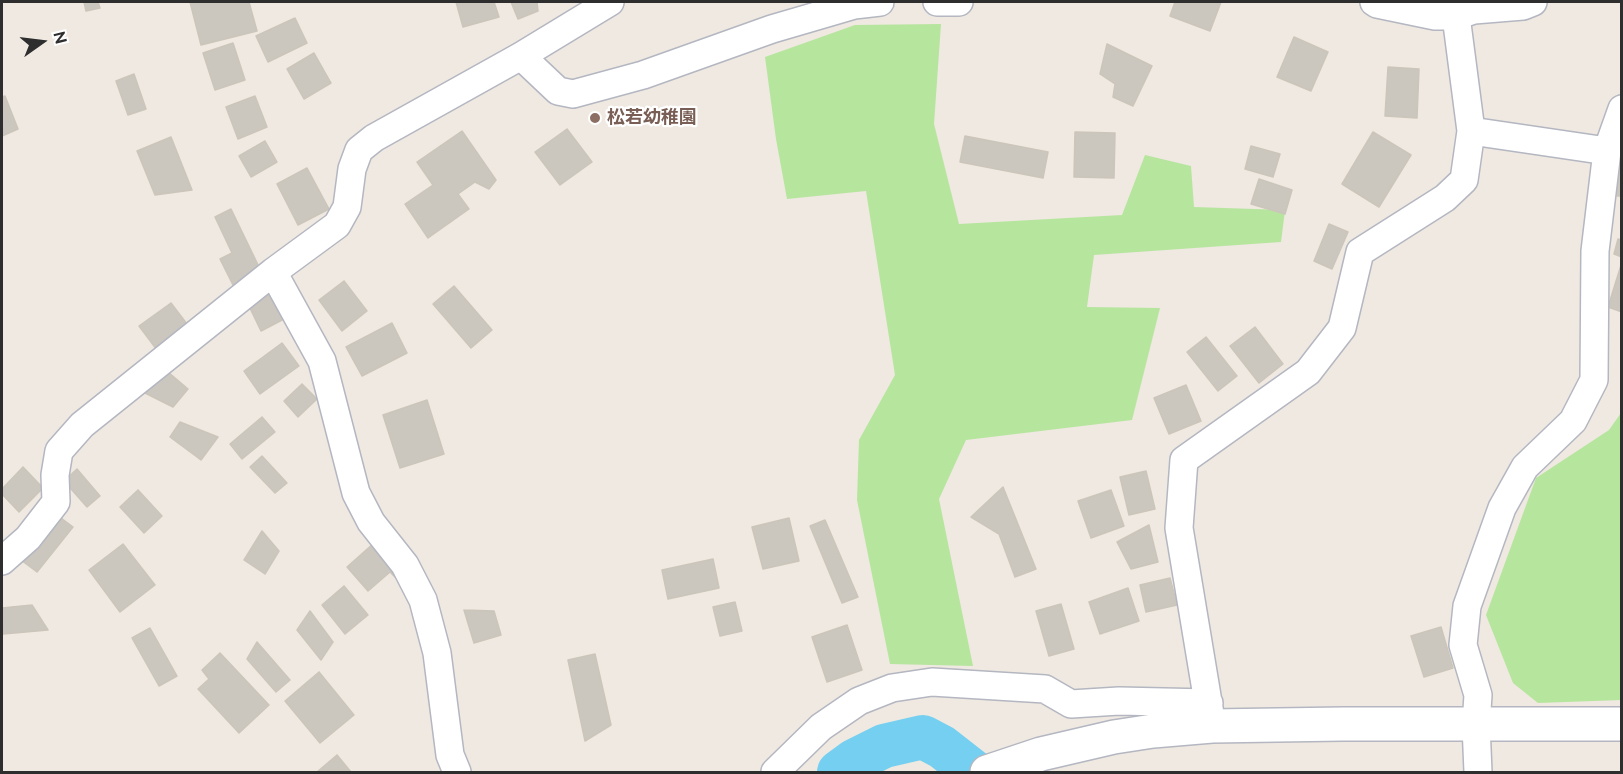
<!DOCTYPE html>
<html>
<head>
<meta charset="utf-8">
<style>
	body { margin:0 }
	#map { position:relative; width:1623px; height:774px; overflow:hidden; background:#efe9e1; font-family:Raleway,sans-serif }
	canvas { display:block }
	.frame { position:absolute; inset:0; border:3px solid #2e2e2e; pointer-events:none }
	.north { position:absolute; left:12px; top:12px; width:60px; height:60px; -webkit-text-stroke:4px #fff; paint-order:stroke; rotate:76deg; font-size:16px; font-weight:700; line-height:24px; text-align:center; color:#2e2e2e }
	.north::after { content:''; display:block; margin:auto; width:21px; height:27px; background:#2e2e2e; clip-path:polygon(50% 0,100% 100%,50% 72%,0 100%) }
</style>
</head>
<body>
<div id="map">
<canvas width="1623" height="774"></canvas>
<div class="frame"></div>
<div class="north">N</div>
</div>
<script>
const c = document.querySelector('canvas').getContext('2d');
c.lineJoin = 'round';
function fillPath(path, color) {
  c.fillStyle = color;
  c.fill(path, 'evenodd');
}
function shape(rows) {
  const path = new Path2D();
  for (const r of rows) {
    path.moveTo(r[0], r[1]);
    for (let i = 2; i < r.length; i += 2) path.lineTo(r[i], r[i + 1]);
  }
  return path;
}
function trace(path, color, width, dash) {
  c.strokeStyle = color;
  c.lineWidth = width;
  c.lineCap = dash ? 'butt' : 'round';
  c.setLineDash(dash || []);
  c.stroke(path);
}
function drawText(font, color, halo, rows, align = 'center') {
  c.font = font + ' Raleway,"Noto Sans JP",sans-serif';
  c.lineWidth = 4.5;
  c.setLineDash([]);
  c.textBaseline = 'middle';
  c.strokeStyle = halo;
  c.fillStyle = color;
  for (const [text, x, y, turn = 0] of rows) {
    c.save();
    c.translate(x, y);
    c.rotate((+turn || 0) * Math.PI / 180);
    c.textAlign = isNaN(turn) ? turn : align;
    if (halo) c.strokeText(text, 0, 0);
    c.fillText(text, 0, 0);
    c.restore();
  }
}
const green = shape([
	[941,24,934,124,959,224,1122,215,1145,155,1191,166,1194,207,1285,210,1281,242,1094,255,1087,307,1160,308,1132,420,966,440,939,499,973,666,890,664,857,500,859,440,895,375,866,191,787,199,776,139,765,57,855,25],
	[1621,413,1621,700,1538,703,1513,683,1486,615,1536,478,1609,430]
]);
const river = shape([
	[839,772,854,761,884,746,923,737,942,747,974,772]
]);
const building = shape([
	[84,2,98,2,100,8,86,11,84,2],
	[190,2,249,2,257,31,201,45,190,2],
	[456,2,494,2,499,17,463,27,456,2],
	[511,2,537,2,538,11,518,19,511,2],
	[1175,2,1221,2,1210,31,1170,16,1175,2],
	[295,18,307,43,268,62,256,36,295,18],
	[1294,37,1328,52,1311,91,1277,77,1294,37],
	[233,43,245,80,215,90,203,53,233,43],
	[1107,44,1152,66,1133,106,1113,97,1115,84,1100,74,1107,44],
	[314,53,331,83,304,99,287,69,314,53],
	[1388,67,1419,69,1417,118,1385,116,1388,67],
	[134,74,146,109,128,115,116,81,134,74],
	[5,96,18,129,2,136,2,97,5,96],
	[255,96,267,127,238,139,226,107,255,96],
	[567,129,592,162,560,185,535,152,567,129],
	[462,131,496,180,489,189,475,182,458,194,469,209,428,238,405,204,433,185,417,162,462,131],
	[1075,132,1115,133,1114,178,1074,177,1075,132],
	[1373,132,1411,155,1379,207,1342,184,1373,132],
	[965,136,1048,152,1043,178,960,162,965,136],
	[171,137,192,190,155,195,137,151,171,137],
	[265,141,277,162,251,177,239,156,265,141],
	[1251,146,1280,154,1273,177,1245,169,1251,146],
	[1619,156,1622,157,1622,196,1617,196,1619,156],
	[307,168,329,209,298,225,277,184,307,168],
	[1259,179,1292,190,1285,214,1251,204,1259,179],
	[231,209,261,271,233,285,220,259,232,253,215,217,231,209],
	[1329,224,1348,232,1332,269,1314,261,1329,224],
	[1618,239,1622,240,1622,257,1614,254,1618,239],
	[1622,262,1622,312,1608,307,1622,262],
	[344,281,367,311,342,331,319,300,344,281],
	[454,286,492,330,471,348,433,304,454,286],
	[270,290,284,319,261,331,247,302,270,290],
	[171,303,187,324,157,350,139,326,171,303],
	[392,323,407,353,362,376,346,347,392,323],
	[1255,327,1283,364,1259,383,1230,346,1255,327],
	[1206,337,1237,376,1218,391,1187,352,1206,337],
	[282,343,299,366,260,394,244,371,282,343],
	[161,366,188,389,173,407,141,391,161,366],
	[302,384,317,399,298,417,284,401,302,384],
	[1186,385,1201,421,1169,434,1154,398,1186,385],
	[427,400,444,454,400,468,383,415,427,400],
	[262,417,275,432,242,459,230,444,262,417],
	[180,422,218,437,201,460,170,437,180,422],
	[262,456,287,483,275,493,250,467,262,456],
	[23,467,43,488,19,512,2,494,2,489,23,467],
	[77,469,100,496,87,507,64,481,77,469],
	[1146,471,1155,509,1129,515,1120,477,1146,471],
	[1003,487,1036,569,1015,577,999,534,971,517,1003,487],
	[138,490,162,516,144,533,120,507,138,490],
	[1111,490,1124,526,1091,538,1078,501,1111,490],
	[57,515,73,527,37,572,21,560,57,515],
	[789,518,799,561,763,569,752,527,789,518],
	[825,520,858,597,842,603,810,526,825,520],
	[1149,525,1158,562,1131,569,1117,542,1149,525],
	[262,531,279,551,265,574,244,560,262,531],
	[374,543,406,580,400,582,390,572,368,591,347,567,374,543],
	[123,544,155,585,120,612,89,570,123,544],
	[713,559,719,588,668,599,662,570,713,559],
	[1170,578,1177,605,1146,612,1140,585,1170,578],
	[344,586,368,615,345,634,322,605,344,586],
	[1128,588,1139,621,1100,634,1089,602,1128,588],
	[735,602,742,631,720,636,713,607,735,602],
	[1061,604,1074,649,1049,656,1036,611,1061,604],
	[32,605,48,630,3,634,2,608,32,605],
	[464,610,494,611,501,635,474,643,464,610],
	[310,611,333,642,321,660,297,630,310,611],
	[847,625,862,670,827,682,812,637,847,625],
	[1441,627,1453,668,1424,677,1411,636,1441,627],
	[150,628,177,676,159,686,132,638,150,628],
	[257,642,290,680,276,692,247,659,257,642],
	[220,653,269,705,239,733,198,689,209,679,202,670,220,653],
	[595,654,611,725,585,741,568,660,595,654],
	[319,672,354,715,320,743,285,701,319,672],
	[337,755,351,772,317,772,337,755]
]);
const minor = shape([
	[937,2,959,2],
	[1374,2,1377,4,1435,16,1456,16,1474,10,1523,6,1533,2],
	[1456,16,1471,131],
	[521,56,558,91,573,94,643,75,772,29,854,5,880,2],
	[273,272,322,361,356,493,371,522,405,565,423,600,437,653,450,755,457,772],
	[2,561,28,538,56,502,55,475,59,451,82,425,273,272,337,225,347,207,352,169,359,150,374,138,521,56,610,2],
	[1212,726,1179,528,1184,460,1308,372,1342,328,1360,252,1445,198,1464,180,1471,131,1607,151],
	[775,772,821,727,859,701,892,688,932,682,1045,689,1071,704,1119,701,1209,703],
	[1478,772,1476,725,1478,695,1463,645,1467,606,1502,508,1525,467,1573,421,1594,380,1595,251,1607,151,1622,109]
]);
const tertiary = shape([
	[987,772,1041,754,1114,737,1153,731,1212,726,1343,724,1622,724]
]);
const markers = [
	[595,118,6,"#8d6e63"]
];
const educationNames = [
	["松若幼稚園",607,118]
];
fillPath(green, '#b6e59e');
trace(river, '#75cff0', 44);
fillPath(building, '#cbc7bf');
trace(building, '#cbc5ba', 1.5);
trace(minor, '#b4b7c1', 30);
trace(tertiary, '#b4b7c1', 36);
trace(minor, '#fff', 27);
trace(tertiary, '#fff', 33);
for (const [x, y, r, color] of markers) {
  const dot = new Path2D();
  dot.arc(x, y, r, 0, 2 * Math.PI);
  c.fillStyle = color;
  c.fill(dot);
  trace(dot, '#fff', 2);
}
drawText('bold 18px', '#785e54', '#fff', educationNames, 'left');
</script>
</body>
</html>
